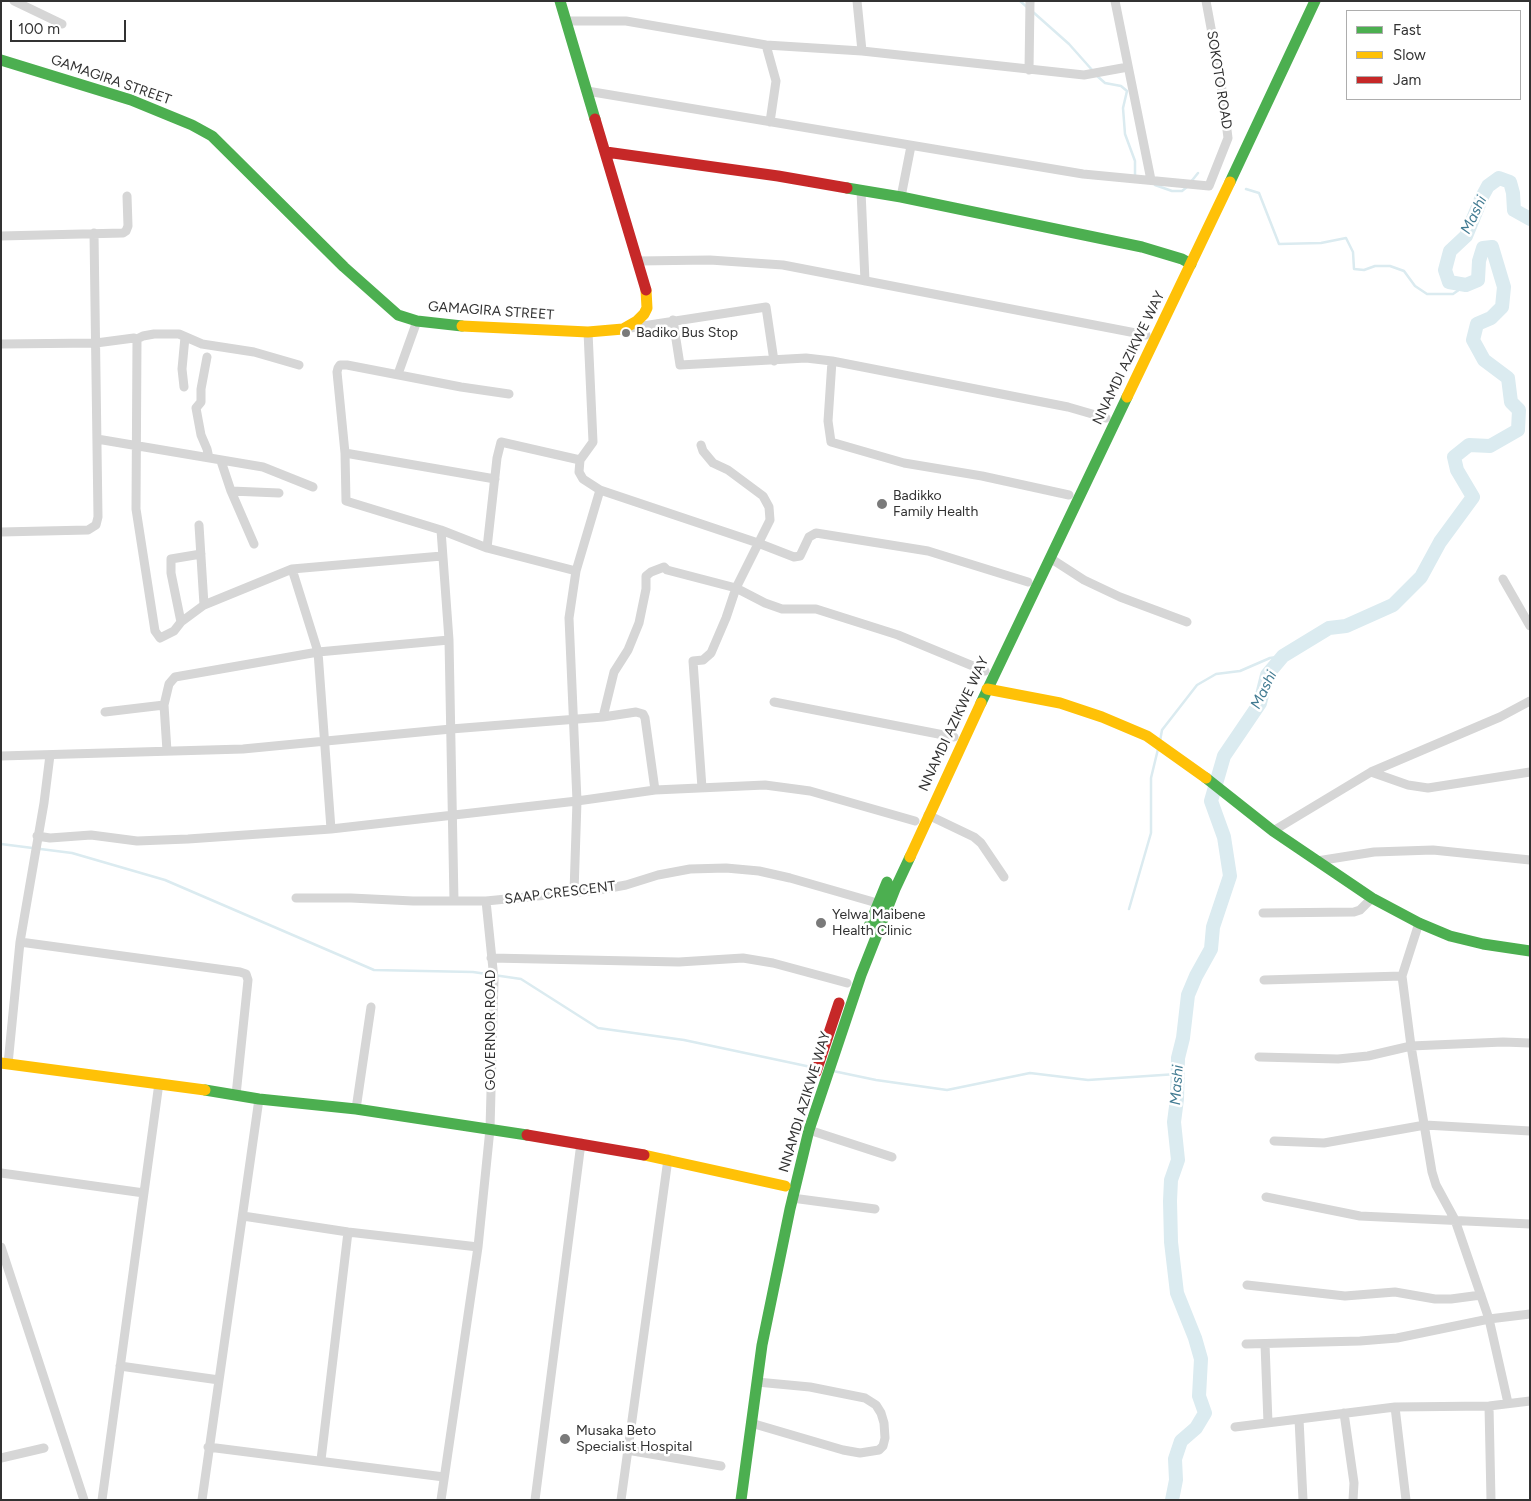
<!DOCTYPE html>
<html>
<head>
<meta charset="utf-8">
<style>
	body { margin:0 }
	#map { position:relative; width:1531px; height:1501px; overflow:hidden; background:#fff; font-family:Figtree,sans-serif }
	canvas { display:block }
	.frame { position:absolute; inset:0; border:2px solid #323232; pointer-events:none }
	.legend { position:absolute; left:1346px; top:10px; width:175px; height:90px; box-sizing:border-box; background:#fff; border:1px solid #adadad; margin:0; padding:6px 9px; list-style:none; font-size:15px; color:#323232 }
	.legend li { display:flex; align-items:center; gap:10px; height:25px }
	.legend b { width:25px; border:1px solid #adadad }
	.scale { position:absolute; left:10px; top:20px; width:116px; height:22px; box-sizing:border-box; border:2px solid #323232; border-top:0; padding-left:6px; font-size:15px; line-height:18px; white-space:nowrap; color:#323232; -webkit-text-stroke:4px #fff; paint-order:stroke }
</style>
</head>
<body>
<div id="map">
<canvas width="1531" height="1501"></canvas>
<div class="frame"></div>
<ul class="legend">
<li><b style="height:6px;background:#4caf50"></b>Fast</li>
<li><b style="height:6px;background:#ffc107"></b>Slow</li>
<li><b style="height:6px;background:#c62828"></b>Jam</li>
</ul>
<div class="scale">100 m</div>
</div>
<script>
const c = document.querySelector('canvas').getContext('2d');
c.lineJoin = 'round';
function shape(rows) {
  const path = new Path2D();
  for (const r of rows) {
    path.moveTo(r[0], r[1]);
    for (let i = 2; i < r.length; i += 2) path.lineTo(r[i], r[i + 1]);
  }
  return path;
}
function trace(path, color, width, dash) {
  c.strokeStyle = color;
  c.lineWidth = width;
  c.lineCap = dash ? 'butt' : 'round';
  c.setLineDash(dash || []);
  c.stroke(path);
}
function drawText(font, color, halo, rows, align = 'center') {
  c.font = font + ' Figtree,sans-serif';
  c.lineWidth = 5;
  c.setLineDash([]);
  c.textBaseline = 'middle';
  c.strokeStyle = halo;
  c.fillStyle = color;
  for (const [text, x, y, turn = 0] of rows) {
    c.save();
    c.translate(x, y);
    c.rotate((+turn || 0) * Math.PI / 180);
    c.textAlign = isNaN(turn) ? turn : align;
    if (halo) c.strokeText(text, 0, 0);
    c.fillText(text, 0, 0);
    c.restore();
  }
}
const stream = shape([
	[1020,1,1027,7],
	[1033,12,1069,44,1093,71],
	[1096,75,1105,83,1121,86,1127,91,1123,108,1125,134,1135,161,1135,177],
	[1190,183,1198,173],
	[1155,185,1172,191,1182,191,1187,187],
	[1246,189,1259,193,1279,244,1321,243,1346,238,1353,252,1354,269,1364,270,1375,266,1390,266,1404,271,1415,286,1427,294,1453,294,1466,285],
	[1160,741,1162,730,1197,685,1216,674,1240,671,1270,658,1283,656],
	[1,844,72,853,165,880,374,970,473,972,521,979,598,1028,684,1040,811,1067],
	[1129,909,1151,833,1151,778,1158,749],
	[833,1071,876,1080,947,1090,1030,1073,1088,1080,1177,1074]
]);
const river = shape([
	[1172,1500,1176,1480,1175,1459,1181,1441,1196,1428,1205,1413,1199,1396,1201,1359,1195,1338,1177,1293,1171,1242,1170,1201,1171,1180,1178,1160,1174,1122,1177,1099,1178,1058,1183,1038,1188,995,1196,976,1211,949,1213,927,1230,876,1224,837,1211,801,1224,756,1260,703,1267,675,1283,656,1329,628,1346,626,1393,605,1421,577,1440,542,1473,497,1457,470,1454,457,1469,445,1490,446,1518,430,1519,410,1511,402,1508,378,1484,360,1473,340,1477,324,1491,318,1502,307,1504,287,1492,247,1483,248,1479,261,1478,280,1466,285,1449,282,1445,270,1450,251,1466,236,1482,197,1488,186,1499,178,1510,182,1513,193,1514,210,1530,219]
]);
const street = shape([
	[14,1,62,24],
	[857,1,862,51],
	[1115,1,1151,180],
	[566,21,626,21,766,45,862,51,1084,75,1128,67],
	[766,45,776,81,770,122],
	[1029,70,1030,1],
	[587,91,1083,174,1209,186,1228,138,1221,82,1206,1],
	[861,191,865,281],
	[901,197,911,146],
	[1,236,123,233,126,231,128,226,127,196],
	[638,261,710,260,783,265,1146,335],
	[673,320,680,365,806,358,832,361,1068,407,1106,418],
	[630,328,766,307,774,361],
	[137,339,143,336,154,334,179,334,202,344,254,352,299,365],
	[1,344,96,343,134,338,137,339,136,509,155,631,160,638,174,631,181,622,204,605,292,569,442,556],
	[207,357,201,389,201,402,196,408,201,435,207,449,209,458],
	[832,361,828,421,831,442,904,463,982,476,1069,495],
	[398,374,417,321],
	[184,387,182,369,185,337],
	[509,394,461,387,347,365,340,365,338,368,337,372,345,453,346,501,441,530,487,548,576,571],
	[97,439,263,467,313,487],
	[701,445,703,451,713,463,728,470,763,496,769,507,770,520,736,588,726,618,711,653,703,660,693,661,702,788],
	[345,453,495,479],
	[580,460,579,472,583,479,600,490,758,543,794,557,800,556,809,537,816,533,928,551,1028,582],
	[221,461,231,491,254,544],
	[231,491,279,493],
	[199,525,204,605],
	[441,530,449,640,454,901],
	[1,532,88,530,96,525,98,517,94,233],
	[487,548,497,458,501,442,580,460,593,442,588,332],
	[1050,558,1084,580,1120,597,1187,622],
	[292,569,318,652,331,829],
	[1503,579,1530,626],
	[181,622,171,573,171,559,201,554],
	[774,702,954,737],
	[105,712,164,705],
	[603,717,614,672,628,650,639,623,646,589,646,576,651,572,664,567,667,570,736,588,765,603,782,609,816,609,898,635,985,671],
	[167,751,164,705,169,684,175,677,318,652,449,640],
	[1,756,243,749,451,729,603,717,636,712,643,714,645,718,655,790],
	[1371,772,1408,785,1428,788,1530,772],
	[928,815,974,837,981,843,1004,877],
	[1273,831,1371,772,1500,717,1530,701],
	[37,836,50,838,91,835,137,841,188,839,331,829,577,801,655,790,765,785,810,791,915,821],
	[1317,861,1374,852,1433,850,1530,860],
	[574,892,577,801,569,618,576,571,600,490],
	[296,898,351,898,413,901,486,901,599,890,626,885,658,875,690,869,726,868,759,871,790,878,877,903],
	[1263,913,1354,912,1360,910,1372,898],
	[1419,923,1402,976,1411,1046,1432,1172,1436,1185,1455,1220,1489,1319,1508,1403],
	[20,942,240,972,246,974,248,980,236,1095],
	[491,958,679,962,743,958,773,963,847,983],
	[1264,980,1402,976],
	[1259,1057,1338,1059,1368,1056,1411,1046,1503,1042,1530,1043],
	[8,1064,20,942,44,803,50,755],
	[356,1109,371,1007],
	[809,1130,892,1157],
	[1274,1141,1324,1143,1425,1125,1530,1131],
	[1,1173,144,1193],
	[1266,1197,1360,1216,1530,1224],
	[792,1198,875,1209],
	[243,1216,348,1232,478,1247],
	[1,1247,84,1500],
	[1247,1285,1345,1296,1395,1292,1435,1299,1451,1299,1481,1295],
	[1246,1344,1360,1341,1397,1338,1489,1319,1530,1314],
	[1265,1344,1268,1423],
	[120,1366,219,1380],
	[1489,1406,1491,1500],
	[1395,1407,1406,1500],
	[1344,1413,1354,1483,1353,1500],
	[1299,1419,1303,1500],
	[751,1423,843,1450,860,1453,879,1450,883,1446,885,1438,884,1423,881,1413,876,1405,865,1398,810,1387,757,1382],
	[1235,1427,1395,1407,1489,1406,1530,1401],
	[208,1447,444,1477],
	[627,1450,721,1466],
	[1,1458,44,1448],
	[321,1460,348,1232],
	[102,1500,159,1083],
	[202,1500,259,1099],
	[441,1500,478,1247,490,1129,494,979,486,901],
	[535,1500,581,1143],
	[621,1500,668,1159]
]);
const fast = shape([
	[560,1,595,119],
	[1,60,131,100,192,125,212,136,344,267,398,315,417,321,462,326],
	[1230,182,1315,1],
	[847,188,901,197,1142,247,1182,259,1191,264],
	[981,703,1127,397],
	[1206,778,1273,831,1372,898,1419,923,1450,936,1483,944,1530,951],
	[867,931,887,882],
	[205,1090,259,1099,356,1109,527,1135],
	[741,1500,762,1345,790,1209,809,1130,861,975,895,889,910,857]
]);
const slow = shape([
	[462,326,588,332,623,329,637,321,644,314,647,308,646,290],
	[1127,397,1230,182],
	[987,689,1060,703,1102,717,1147,736,1206,778],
	[910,857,981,703],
	[1,1063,205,1090],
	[644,1155,785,1186]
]);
const jam = shape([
	[595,119,646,290],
	[606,152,778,176,847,188],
	[816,1072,839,1003],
	[527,1135,644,1155]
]);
const markers = [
	[626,333,5,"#7a7a7a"],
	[882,504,6,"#7a7a7a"],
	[821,923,6,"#7a7a7a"],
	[565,1439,6,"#7a7a7a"]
];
const streetNames = [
	["GAMAGIRA STREET",111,80,19],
	["SOKOTO ROAD",1219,80,81],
	["GAMAGIRA STREET",491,311,4],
	["NNAMDI AZIKWE WAY",1129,358,-64],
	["NNAMDI AZIKWE WAY",954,724,-65],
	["SAAP CRESCENT",560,893,-7],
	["GOVERNOR ROAD",491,1030,-90],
	["NNAMDI AZIKWE WAY",805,1102,-73]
];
const poiNames = [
	["Badiko Bus Stop",636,333],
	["Badikko",893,496],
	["Family Health",893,512],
	["Yelwa Maibene",832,915],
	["Health Clinic",832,931],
	["Musaka Beto",576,1431],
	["Specialist Hospital",576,1447]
];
const waterNames = [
	["Mashi",1474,215,-64],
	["Mashi",1264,690,-64],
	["Mashi",1177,1085,-86]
];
trace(stream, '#dbebf0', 2.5);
trace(river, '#dbebf0', 14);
trace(street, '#d6d6d6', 9);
trace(fast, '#4caf50', 11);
trace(slow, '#ffc107', 11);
trace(jam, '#c62828', 11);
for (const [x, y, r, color] of markers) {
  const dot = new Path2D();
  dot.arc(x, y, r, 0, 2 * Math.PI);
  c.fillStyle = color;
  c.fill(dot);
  trace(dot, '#fff', 2);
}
drawText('14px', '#323232', '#fff', streetNames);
drawText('14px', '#323232', '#fff', poiNames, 'left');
drawText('italic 15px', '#427b92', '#fff', waterNames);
</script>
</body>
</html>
